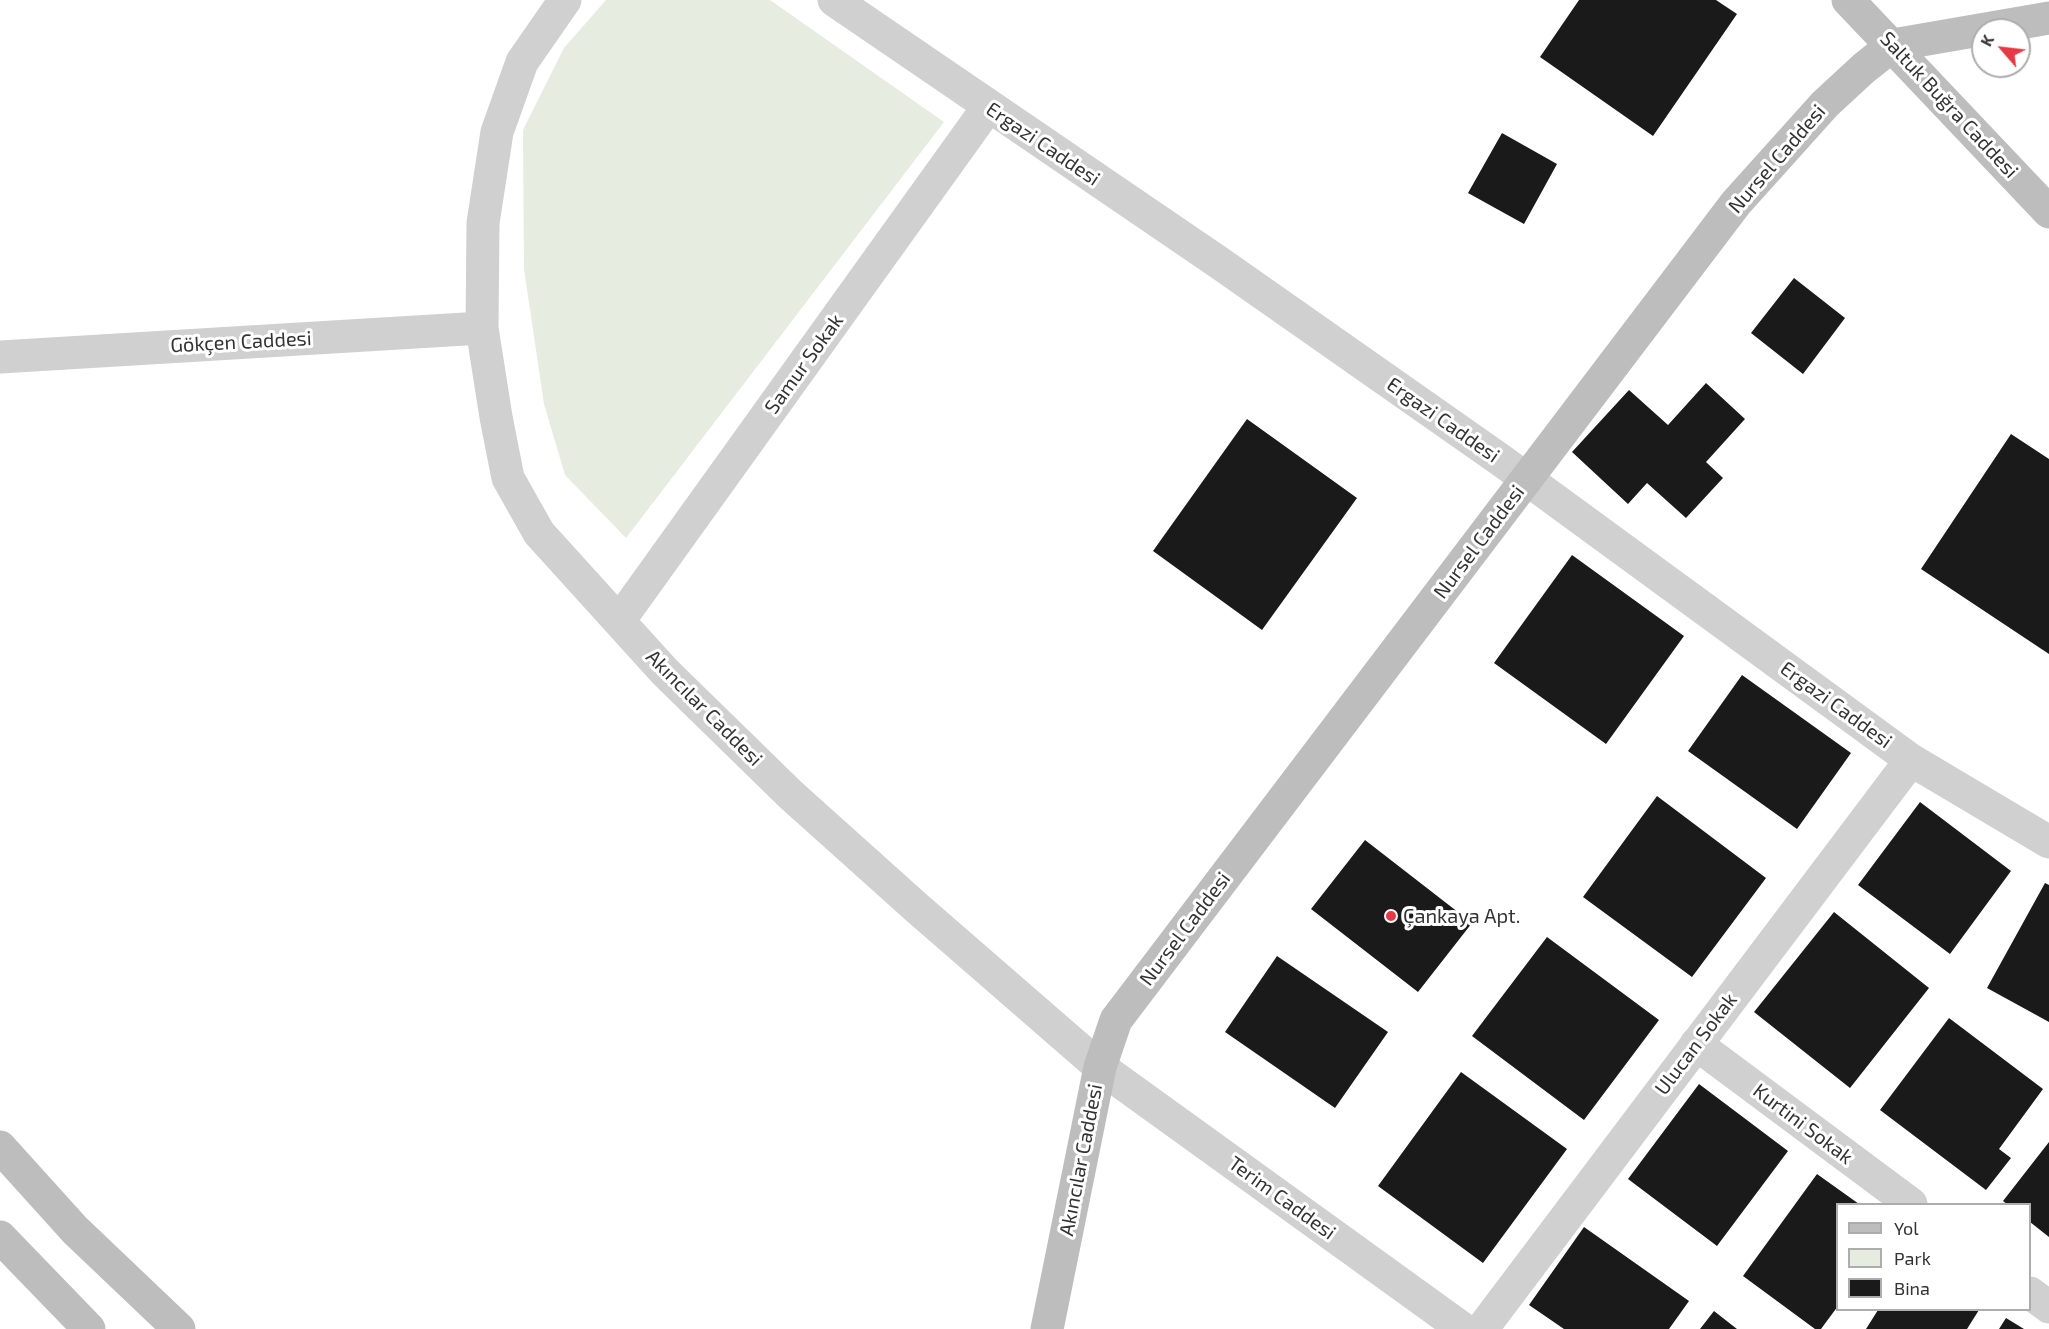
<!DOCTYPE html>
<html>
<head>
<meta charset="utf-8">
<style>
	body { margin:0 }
	#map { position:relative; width:2049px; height:1329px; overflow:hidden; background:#fff; font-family:"Exo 2",sans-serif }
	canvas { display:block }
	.legend { position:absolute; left:1836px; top:1203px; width:195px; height:108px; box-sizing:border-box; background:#fff; border:2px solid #adadad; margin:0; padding:8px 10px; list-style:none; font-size:18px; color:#333 }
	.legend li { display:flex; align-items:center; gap:12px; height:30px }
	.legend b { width:30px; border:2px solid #adadad }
	.north { position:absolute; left:1971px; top:18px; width:60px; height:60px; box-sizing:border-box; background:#fff; border:2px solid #adadad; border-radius:50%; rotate:298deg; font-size:16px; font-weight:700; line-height:24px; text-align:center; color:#333 }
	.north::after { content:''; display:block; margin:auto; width:21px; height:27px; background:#e63946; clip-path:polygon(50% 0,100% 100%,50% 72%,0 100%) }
</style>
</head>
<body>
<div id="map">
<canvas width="2049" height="1329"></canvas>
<ul class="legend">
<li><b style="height:8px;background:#bdbdbd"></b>Yol</li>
<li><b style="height:16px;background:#e6ecdf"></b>Park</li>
<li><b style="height:16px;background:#1a1a1a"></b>Bina</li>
</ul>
<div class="north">K</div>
</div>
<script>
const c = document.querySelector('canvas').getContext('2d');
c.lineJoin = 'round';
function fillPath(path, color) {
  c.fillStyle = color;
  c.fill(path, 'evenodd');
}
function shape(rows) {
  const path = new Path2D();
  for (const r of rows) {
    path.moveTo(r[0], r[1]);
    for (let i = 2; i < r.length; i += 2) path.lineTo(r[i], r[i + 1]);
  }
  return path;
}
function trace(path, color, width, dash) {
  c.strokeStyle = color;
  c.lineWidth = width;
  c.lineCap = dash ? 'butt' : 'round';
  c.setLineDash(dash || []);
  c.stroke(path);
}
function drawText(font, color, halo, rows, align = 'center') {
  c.font = font + ' "Exo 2",sans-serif';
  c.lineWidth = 6;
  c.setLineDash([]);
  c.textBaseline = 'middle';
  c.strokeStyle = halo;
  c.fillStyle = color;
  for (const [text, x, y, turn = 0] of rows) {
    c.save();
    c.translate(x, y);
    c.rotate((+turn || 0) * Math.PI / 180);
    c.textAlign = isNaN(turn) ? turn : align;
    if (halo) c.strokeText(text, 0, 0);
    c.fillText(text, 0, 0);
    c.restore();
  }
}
const green = shape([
	[606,0,770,0,944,122,626,538,565,475,544,404,524,269,523,130,564,48]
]);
const building = shape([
	[1579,0,1716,0,1737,14,1653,136,1540,57],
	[1502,133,1557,164,1524,224,1468,193],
	[1794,278,1845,318,1803,374,1751,333],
	[1706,383,1745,419,1706,462,1723,478,1686,518,1647,483,1628,504,1572,452,1629,390,1668,425],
	[1247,419,1357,498,1262,630,1153,551],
	[2011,434,2049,459,2049,654,1921,569],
	[1572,555,1684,636,1606,744,1494,663],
	[1742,675,1851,753,1797,829,1688,751],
	[1657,796,1766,878,1692,977,1583,897],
	[1920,802,2011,871,1950,954,1858,885],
	[1365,840,1472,923,1418,992,1311,909],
	[2045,883,2049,885,2049,1022,1987,988],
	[1834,912,1929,988,1850,1088,1754,1012],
	[1547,937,1659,1020,1584,1120,1472,1036],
	[1277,956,1388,1032,1335,1108,1225,1032],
	[1949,1018,2043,1089,1999,1149,2011,1158,1986,1190,1880,1110],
	[1461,1072,1567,1149,1483,1263,1378,1186],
	[1699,1084,1788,1151,1717,1246,1628,1179],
	[2049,1142,2049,1237,2030,1222,2030,1204,2007,1204,2003,1201],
	[1817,1174,1859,1204,1838,1204,1838,1306,1821,1329,1815,1329,1743,1276],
	[1584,1227,1689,1301,1669,1329,1564,1329,1529,1305],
	[1878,1310,1979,1310,1967,1329,1866,1329],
	[1714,1311,1737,1329,1700,1329],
	[2006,1318,2024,1329,1999,1329]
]);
const street = shape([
	[565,0,522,62,497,132,483,223,482,328,496,417,508,478,539,533,665,672,791,795,917,908,1100,1067,1463,1329],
	[834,0,1221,264,1502,461,1911,760,2049,842],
	[0,357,482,328],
	[619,621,988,107],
	[1696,1044,1911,1204],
	[2030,1293,2049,1307],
	[1482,1329,1911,760]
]);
const secondary = shape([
	[1848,0,2049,212],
	[0,1147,75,1230,179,1329],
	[0,1237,89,1329],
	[1047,1329,1100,1067,1116,1020,1736,203,1825,104,1864,68,1893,45,2049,18]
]);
const markers = [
	[1391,916,6,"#e63946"]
];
const streetNames = [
	["Saltuk Buğra Caddesi",1949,105,47],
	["Ergazi Caddesi",1043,144,34],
	["Nursel Caddesi",1777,159,-49],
	["Gökçen Caddesi",241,342,-3],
	["Samur Sokak",804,364,-54],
	["Ergazi Caddesi",1443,420,35],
	["Nursel Caddesi",1479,542,-53],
	["Ergazi Caddesi",1836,705,36],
	["Akıncılar Caddesi",704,708,45],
	["Nursel Caddesi",1185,929,-53],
	["Ulucan Sokak",1696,1044,-53],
	["Kurtini Sokak",1803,1124,37],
	["Akıncılar Caddesi",1081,1160,-79],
	["Terim Caddesi",1282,1198,36]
];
const poiNames = [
	["Çankaya Apt.",1403,916]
];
fillPath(green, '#e6ecdf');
fillPath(building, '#1a1a1a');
trace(street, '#d0d0d0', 33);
trace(secondary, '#bdbdbd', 33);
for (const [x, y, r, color] of markers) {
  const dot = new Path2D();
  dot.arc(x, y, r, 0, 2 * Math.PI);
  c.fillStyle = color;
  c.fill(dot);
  trace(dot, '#fff', 2);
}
drawText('20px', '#333', '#fff', streetNames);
drawText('20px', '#333', '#fff', poiNames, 'left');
</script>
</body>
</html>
